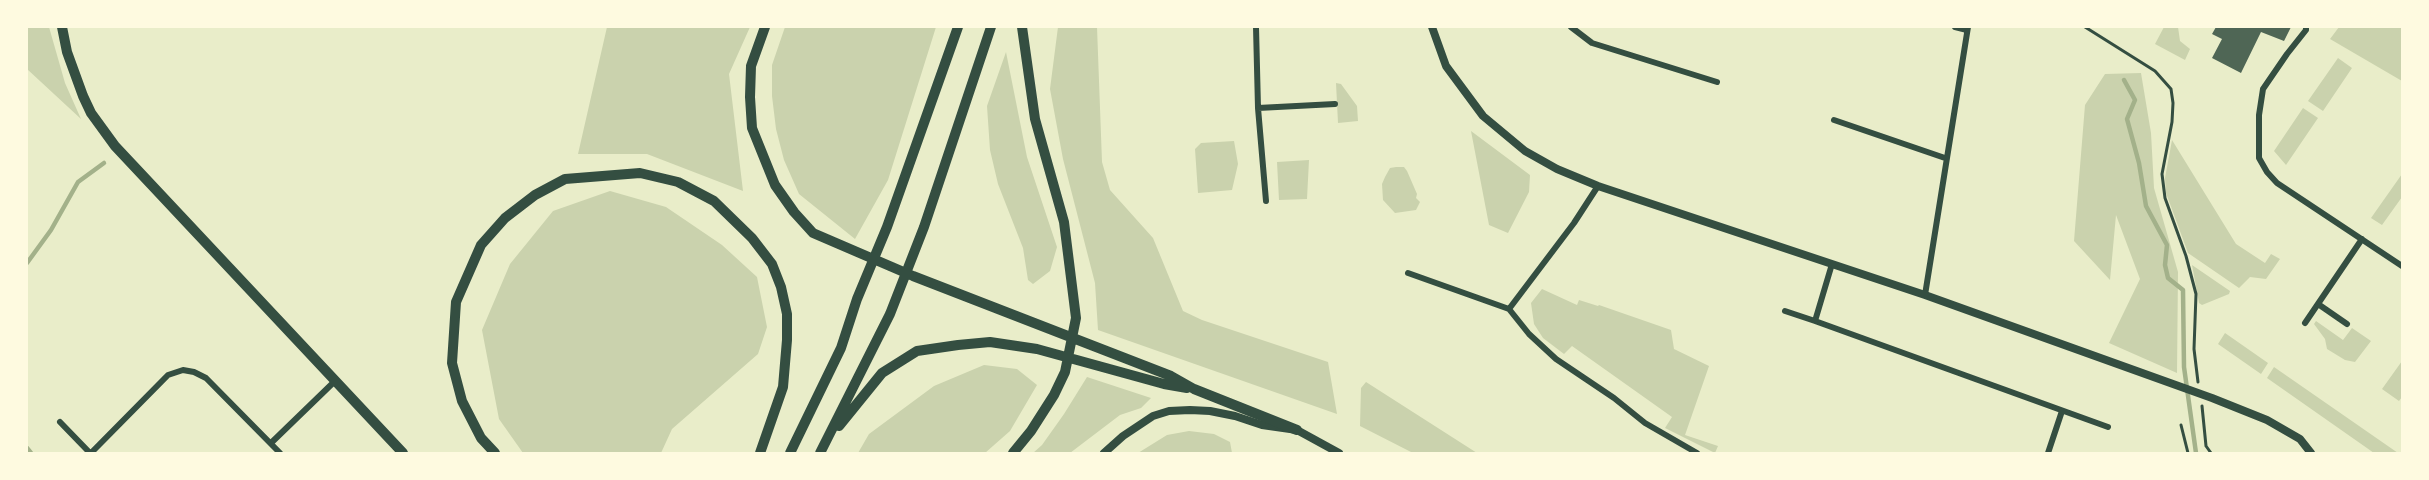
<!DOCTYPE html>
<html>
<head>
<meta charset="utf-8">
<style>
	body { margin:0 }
	#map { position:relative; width:2429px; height:480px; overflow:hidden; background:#e9edc9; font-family:"Source Serif 4",serif }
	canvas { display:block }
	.frame { position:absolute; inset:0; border:28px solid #fefae0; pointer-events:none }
</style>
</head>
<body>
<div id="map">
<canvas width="2429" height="480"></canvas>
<div class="frame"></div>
</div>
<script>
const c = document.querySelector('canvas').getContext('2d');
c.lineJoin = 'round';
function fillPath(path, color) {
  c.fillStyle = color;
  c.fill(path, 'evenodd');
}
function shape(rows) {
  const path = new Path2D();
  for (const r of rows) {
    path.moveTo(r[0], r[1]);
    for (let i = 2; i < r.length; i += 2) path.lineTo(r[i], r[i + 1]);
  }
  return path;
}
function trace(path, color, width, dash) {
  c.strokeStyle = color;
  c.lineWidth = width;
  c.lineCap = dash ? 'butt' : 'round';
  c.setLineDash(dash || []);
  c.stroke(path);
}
const green = shape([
	[27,27,49,27,65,83,81,119,27,69],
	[607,27,750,27,729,74,743,191,647,154,578,154],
	[785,27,936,27,888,180,855,239,799,194,784,160,776,129,772,96,772,65],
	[1058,27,1097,27,1102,162,1110,190,1153,238,1183,311,1202,320,1328,362,1337,414,1098,330,1095,283,1063,159,1050,89],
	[2164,27,2178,27,2180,41,2190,49,2185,60,2155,44],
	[2339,27,2402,27,2402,81,2330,39],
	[1006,52,1027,157,1057,247,1050,271,1033,284,1028,280,1023,248,998,184,990,150,987,106],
	[2338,58,2352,68,2323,111,2308,101],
	[2141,73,2151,133,2154,188,2178,272,2177,373,2109,343,2140,279,2116,215,2110,280,2074,241,2085,105,2105,74],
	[1336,83,1341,84,1357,106,1358,121,1338,123],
	[2303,108,2318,118,2286,165,2274,151],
	[1471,131,1530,175,1529,192,1508,233,1489,225],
	[2172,140,2236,244,2265,263,2271,254,2280,259,2266,279,2250,277,2239,288,2188,253,2166,193,2165,178],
	[1234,141,1238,164,1232,190,1198,193,1195,149,1201,143],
	[1309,160,1307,199,1279,200,1277,162],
	[1396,167,1404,167,1407,171,1417,194,1416,198,1420,202,1416,210,1395,213,1383,200,1382,184,1385,177,1390,168],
	[2402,174,2402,197,2382,225,2371,218],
	[610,191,666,207,722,245,757,277,767,327,758,354,672,429,661,453,523,453,499,419,482,330,510,264,553,211],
	[2192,265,2230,291,2229,294,2202,305,2199,303],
	[1542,289,1577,305,1579,300,1598,306,1599,305,1671,330,1674,349,1709,366,1685,435,1718,446,1715,453,1665,428,1672,417,1572,346,1564,354,1543,338,1534,324,1531,303],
	[2316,321,2343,340,2352,328,2371,341,2355,362,2345,360,2327,349,2325,339,2314,324],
	[2225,333,2268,363,2261,374,2218,344],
	[2402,361,2402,397,2399,401,2382,389],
	[984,365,1017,369,1037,385,1010,431,985,453,858,453,869,434,934,386],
	[2274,367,2398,453,2374,453,2267,378],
	[1087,377,1151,398,1141,408,1120,415,1070,453,1033,453,1042,445,1064,414],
	[1366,382,1477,453,1413,453,1360,426,1361,388],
	[1189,431,1214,434,1230,442,1232,453,1138,453,1167,435]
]);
const stream = shape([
	[2124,80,2135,100,2127,119,2139,163,2146,206,2167,245,2165,265,2168,278,2183,290,2184,367,2196,453],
	[27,263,51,230,78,182,104,163],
	[27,448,31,453]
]);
const building = shape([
	[2216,27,2291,27,2284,41,2261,32,2241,73,2212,58,2222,39,2212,34]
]);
const path = shape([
	[2085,27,2155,71,2171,89,2173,103,2172,122,2162,174,2165,198,2186,256,2196,294,2194,349,2198,382],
	[2202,406,2206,446,2211,453],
	[2181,425,2188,453]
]);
const minor = shape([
	[1256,27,1258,108,1266,201],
	[1571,27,1592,43,1717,82],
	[1955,27,1967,30],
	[2306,27,2306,30,2287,54,2263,89,2259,115,2259,158,2267,172,2277,183,2402,266],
	[1258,108,1335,104],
	[1834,120,1945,158],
	[1598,186,1574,223,1509,309,1529,334,1556,359,1614,398,1645,423,1697,453],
	[1832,264,1815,321,2108,427],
	[1408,273,1509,309],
	[1925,295,1968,27],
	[2318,304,2347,324],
	[1785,311,1815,321],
	[2305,323,2362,239],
	[60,422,90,453],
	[271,443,335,381],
	[91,453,168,375,183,370,194,372,206,378,280,453],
	[2048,453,2062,411]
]);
const tertiary = shape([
	[1432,27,1446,66,1483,116,1525,151,1557,169,1598,186,1925,295,2212,398,2267,420,2300,439,2311,453],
	[1104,453,1123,436,1153,416,1169,411,1190,410,1210,411,1235,416,1262,425,1297,430,1339,453]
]);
const secondary = shape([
	[62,27,67,52,83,96,91,113,115,146,403,453]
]);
const primary = shape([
	[765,27,751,66,750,97,752,128,775,185,794,212,813,233,913,276,1171,376,1194,389,1297,430],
	[839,426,882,373,917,351,958,345,990,342,1037,349,1164,384,1187,388],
	[495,453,481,438,462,401,452,363,456,302,481,245,505,218,535,195,565,179,640,173,678,182,714,201,752,238,772,264,781,287,787,314,787,340,783,387,760,453],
	[790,453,841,348,857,299,887,227,958,27],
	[820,453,890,314,924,227,991,27],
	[1013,453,1031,431,1054,395,1065,372,1076,318,1064,222,1035,119,1022,27]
]);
fillPath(green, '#cad2ad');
trace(stream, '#a3b18a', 4.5);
fillPath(building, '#4f6655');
trace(path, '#344e41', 3);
trace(minor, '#344e41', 6);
trace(tertiary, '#344e41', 8);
trace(secondary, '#344e41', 10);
trace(primary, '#344e41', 10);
</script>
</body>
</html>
